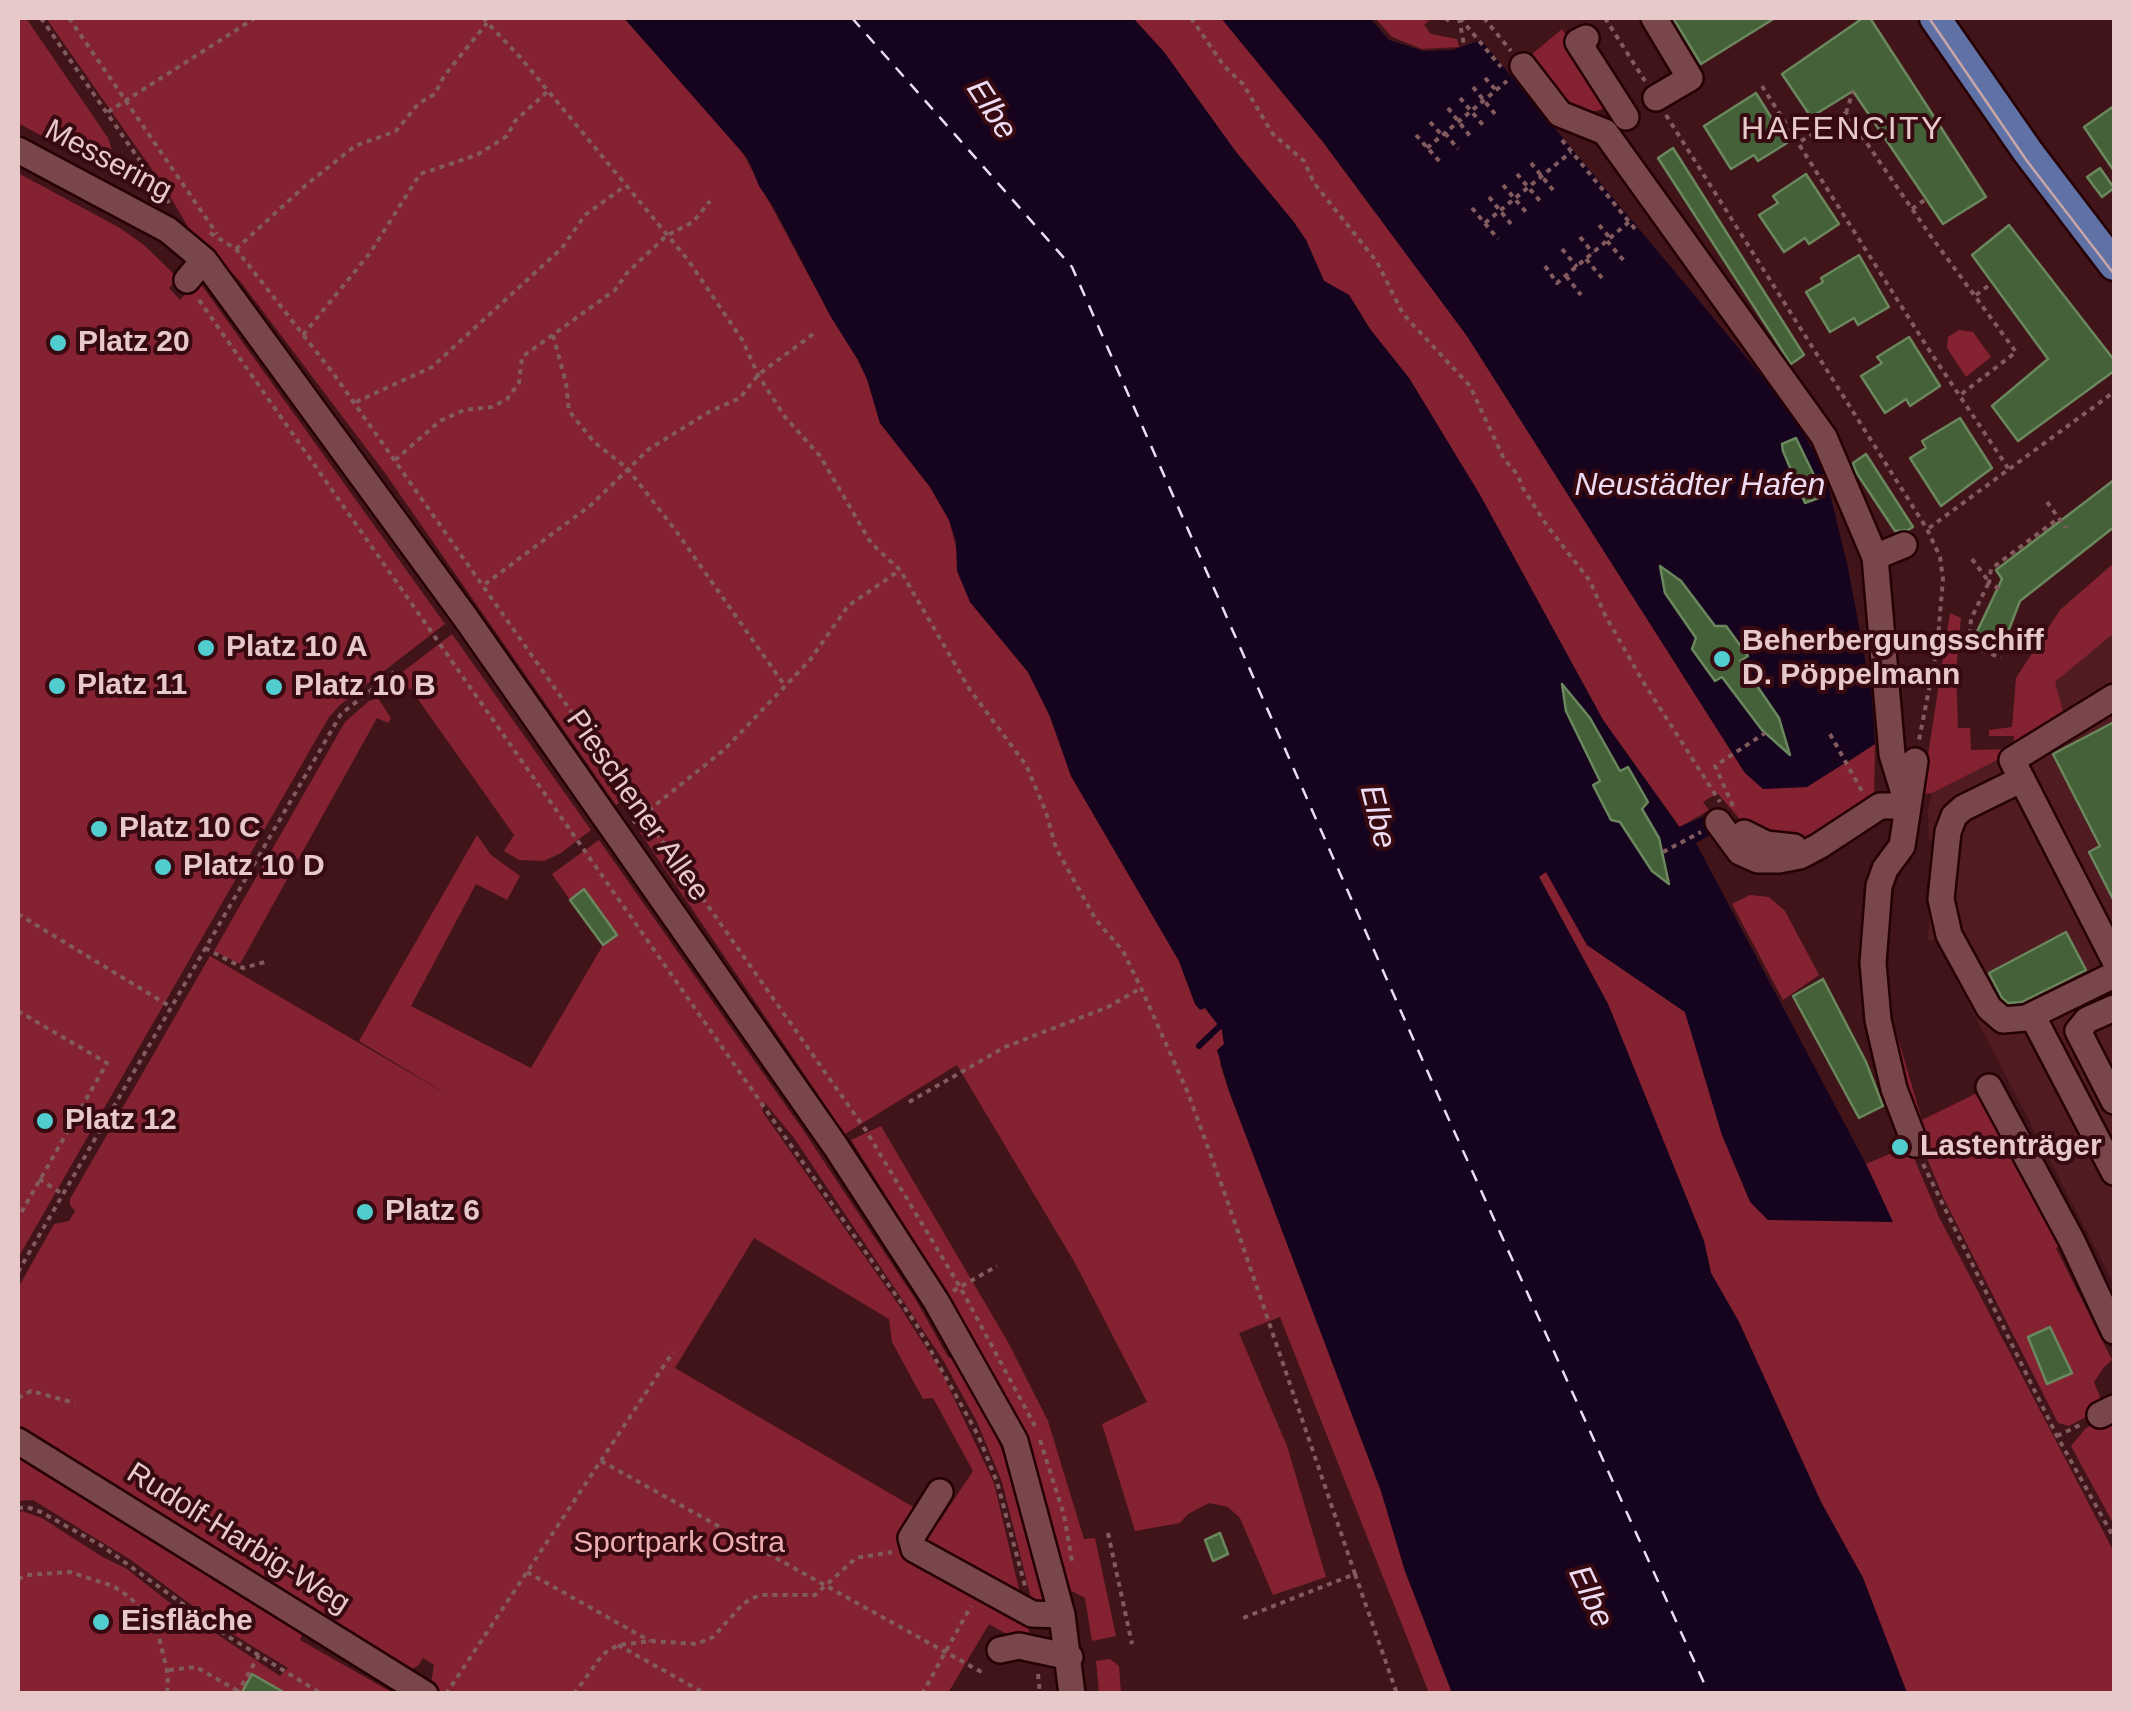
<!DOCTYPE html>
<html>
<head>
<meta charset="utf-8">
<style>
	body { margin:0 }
	#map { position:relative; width:2132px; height:1711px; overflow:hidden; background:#411419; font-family:Helvetica,sans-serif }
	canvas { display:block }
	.frame { position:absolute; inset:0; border:20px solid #e8c9c9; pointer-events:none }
</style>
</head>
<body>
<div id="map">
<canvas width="2132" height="1711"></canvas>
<div class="frame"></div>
</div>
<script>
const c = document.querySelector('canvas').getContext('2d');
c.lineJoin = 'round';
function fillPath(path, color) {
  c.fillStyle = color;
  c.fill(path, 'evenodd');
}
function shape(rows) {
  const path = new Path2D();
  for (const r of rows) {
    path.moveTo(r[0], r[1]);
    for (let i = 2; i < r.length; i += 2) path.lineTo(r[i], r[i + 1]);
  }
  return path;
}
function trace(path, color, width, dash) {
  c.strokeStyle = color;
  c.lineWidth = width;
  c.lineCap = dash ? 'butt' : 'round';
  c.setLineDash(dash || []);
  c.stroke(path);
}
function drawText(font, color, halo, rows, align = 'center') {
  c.font = font + ' Helvetica,sans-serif';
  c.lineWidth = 8;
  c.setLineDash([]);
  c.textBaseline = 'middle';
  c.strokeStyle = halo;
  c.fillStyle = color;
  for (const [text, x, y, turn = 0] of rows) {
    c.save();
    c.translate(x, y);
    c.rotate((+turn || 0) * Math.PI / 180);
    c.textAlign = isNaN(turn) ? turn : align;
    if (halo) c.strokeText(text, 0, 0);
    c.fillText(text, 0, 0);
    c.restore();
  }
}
const built = shape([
	[2114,563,2114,1284,1936,941,1928,940,1935,841,1929,839,1928,809,1932,793,2021,748,2015,718,2016,678,2060,610]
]);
const green = shape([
	[18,18,26,18,108,138,117,166,116,176,18,123],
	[46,18,624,18,739,146,831,317,858,360,867,379,880,423,930,487,949,520,970,602,1028,672,1050,717,1071,776,1179,961,1195,1004,1205,1008,1222,1030,1224,1044,1220,1064,1229,1091,1381,1491,1405,1571,1452,1693,1429,1693,1280,1317,1239,1333,1287,1446,1326,1577,1273,1595,1240,1518,1228,1507,1209,1503,1188,1514,1180,1523,1135,1531,1102,1424,1147,1402,1075,1263,957,1065,845,1134,637,828,644,808,634,793,616,805,385,473,240,281,191,232,167,191],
	[1133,18,1221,18,1323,142,1467,336,1745,773,1845,764,1875,744,1874,799,1818,836,1791,842,1748,828,1717,793,1703,802,1709,810,1680,827,1603,720,1480,495,1409,378,1370,329,1349,295,1324,281,1306,240,1293,221,1236,152,1164,52],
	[1375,18,1432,18,1424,25,1431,34,1457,39,1459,47,1422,49,1392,37],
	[1562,29,1610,107,1592,112,1569,108,1530,61,1532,54],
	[18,173,120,228,144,245,178,278,169,288,180,300,198,280,445,624,340,705,329,717,18,1258],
	[1959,330,1973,332,1991,357,1966,377,1947,348,1948,337],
	[2114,563,2114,633,2055,682,2065,719,2021,748,1932,793,1922,794,1950,613,1961,618,1956,670,1958,728,1970,728,1971,750,2014,749,2014,736,1989,736,1989,730,2012,727,2016,678,2060,610],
	[452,634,591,830,561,853,544,861,519,860,504,851,514,835,410,688,400,695,396,690,400,674],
	[378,698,391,718,388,723,377,718,240,964,214,951,345,722,369,701],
	[477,835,491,855,520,876,507,900,476,884,411,1006,531,1068,603,945,617,935,585,890,570,900,552,874,599,840,801,1127,916,1300,948,1357,959,1362,996,1436,1012,1476,1047,1603,1033,1606,1002,1482,977,1422,943,1360,794,1138,765,1103,762,1111,898,1304,941,1371,994,1483,1031,1640,1019,1641,989,1624,948,1693,442,1693,431,1684,434,1665,423,1658,418,1666,405,1672,18,1431,18,1288,54,1224,69,1221,75,1211,70,1205,70,1199,210,956,455,1099,359,1041],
	[754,1238,889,1319,892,1342,923,1399,933,1398,973,1471,939,1522,675,1368],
	[1546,871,1587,945,1685,1012,1722,1135,1892,1221,1866,1164,1909,1146,1939,1217,2114,1552,2114,1693,1907,1693,1863,1578,1821,1502,1739,1322,1711,1273,1704,1241,1608,1004,1539,877],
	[1750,895,1769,897,1785,911,1819,975,1783,1000,1732,904],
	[1886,1029,1896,1032,1922,1120,1975,1094,1994,1108,2065,1243,2056,1248,2112,1360,2104,1367,2094,1382,2104,1407,2069,1426,2058,1423,1943,1197,1914,1126],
	[881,1126,1008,1342,1048,1421,1084,1539,1095,1538,1116,1636,1092,1641,1085,1598,1066,1588,1025,1442,948,1294,851,1140],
	[2114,1414,2114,1525,2071,1446,2086,1428],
	[18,1457,303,1633,300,1640,393,1693,18,1693,18,1513,22,1511,42,1518,101,1556,127,1569,170,1603,280,1676,288,1668,221,1627,131,1560,33,1500,18,1501],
	[1110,1659,1119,1666,1121,1693,1099,1693,1096,1661]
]);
const water = shape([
	[624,18,1133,18,1164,52,1236,152,1293,221,1306,240,1324,281,1349,295,1370,329,1409,378,1480,495,1603,720,1679,827,1709,814,1719,830,1696,843,1866,1164,1893,1222,1768,1220,1750,1202,1722,1135,1685,1012,1587,945,1546,872,1539,877,1608,1004,1704,1241,1711,1273,1739,1322,1821,1502,1863,1578,1907,1693,1452,1693,1405,1571,1381,1491,1229,1091,1217,1050,1224,1044,1222,1030,1205,1008,1200,1010,1195,1004,1179,961,1071,776,1050,716,1028,672,970,602,957,571,956,541,949,520,930,487,880,423,867,379,858,360,831,317,774,208,759,186,748,159],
	[1221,18,1370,18,1389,40,1423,51,1453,50,1481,40,1782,400,1814,451,1828,485,1848,568,1872,696,1875,744,1807,787,1763,789,1745,773,1467,336,1323,142]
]);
const stream = shape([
	[1199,1046,1223,1023]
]);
const ferry = shape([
	[852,18,1072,267,1445,1111,1709,1694]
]);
const building = shape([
	[1673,18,1775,18,1701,64,1673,18],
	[1863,18,1870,18,1986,197,1943,224,1853,91,1811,117,1782,74,1863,18],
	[1756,93,1787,143,1758,161,1754,155,1731,169,1704,126,1756,93],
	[2114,106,2114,171,2084,127,2114,106],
	[1673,148,1804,355,1791,364,1658,158,1673,148],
	[2100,168,2114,188,2102,197,2087,177,2100,168],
	[1806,174,1839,224,1809,244,1805,238,1784,252,1759,215,1778,203,1773,196,1806,174],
	[2009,225,2114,360,2114,371,2018,441,1992,406,2048,359,1972,255,2009,225],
	[1859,255,1889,307,1858,325,1854,318,1830,332,1806,292,1823,282,1821,278,1859,255],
	[1909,337,1940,386,1910,406,1906,399,1885,413,1861,376,1882,363,1877,357,1909,337],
	[1960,418,1992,468,1941,506,1910,458,1926,448,1922,441,1960,418],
	[1796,438,1824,496,1805,503,1783,451,1782,444,1796,438],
	[1866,454,1913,527,1908,530,1895,531,1856,472,1853,463,1866,454],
	[2114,480,2114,527,2020,601,2001,650,1974,638,2002,579,1996,570,2114,480],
	[1660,566,1681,581,1715,626,1726,626,1748,656,1740,661,1779,718,1790,755,1762,730,1722,677,1715,681,1692,649,1696,638,1665,593,1660,566],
	[1562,684,1590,718,1620,771,1628,767,1648,802,1642,809,1659,838,1669,884,1652,871,1620,822,1611,820,1593,785,1600,781,1566,711,1562,684],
	[2114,722,2114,901,2089,852,2100,846,2053,754,2114,722],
	[584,889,617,935,603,945,570,900,584,889],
	[2066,932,2086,970,2022,1002,2008,1003,2002,998,1989,973,2066,932],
	[1823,979,1866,1062,1883,1106,1859,1118,1793,996,1823,979],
	[2050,1327,2072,1373,2047,1384,2028,1337,2050,1327],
	[1220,1533,1228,1554,1213,1561,1205,1540,1220,1533],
	[252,1674,287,1694,241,1694,252,1674]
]);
const path = shape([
	[41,18,172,207],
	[69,18,217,234],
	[483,18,520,57,688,260,743,341,758,375,785,417,820,456,871,543,900,570,970,690,1026,765,1046,812,1056,848,1096,920,1123,951,1141,988,1188,1093,1226,1197,1355,1574,1243,1618],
	[1191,18,1224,66,1243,84,1272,133,1304,161,1314,183,1377,262,1403,314,1470,386,1504,459,1518,475,1522,487,1548,527,1590,581,1605,615,1642,680,1720,802],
	[1445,18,1449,21,1453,18],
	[1459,18,1464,45],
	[1460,18,1501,67],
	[1484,18,1511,51],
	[1605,18,1645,81],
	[1485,78,1495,89],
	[1762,86,1931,353,2010,471],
	[1473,87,1495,114],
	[1460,98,1483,125],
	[1448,108,1470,136],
	[108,112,255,18],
	[1846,113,1853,91],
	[1666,115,1927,529,1940,557,1943,579,1937,649,1919,740],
	[1430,122,1442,135],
	[1445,133,1458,149],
	[1416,135,1440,162],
	[1562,140,1635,229],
	[1801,141,1846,113,1930,235,2016,352,1959,396],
	[1427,148,1507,81],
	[1531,163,1553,190],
	[1517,174,1540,201],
	[1503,185,1526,212],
	[1489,197,1511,224],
	[1472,208,1498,239],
	[1912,209,1926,199],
	[1485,223,1571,152],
	[1599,225,1610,238],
	[210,233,236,249,333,373,865,1129,960,1287,1035,1426],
	[1580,237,1593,253],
	[1607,241,1625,262],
	[236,249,306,185,355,146,396,131,419,103,435,94,444,76,487,23],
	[1562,249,1577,267],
	[1586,259,1602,278],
	[1545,266,1557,283,1629,222],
	[1566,276,1581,295],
	[1976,295,1992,283],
	[199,300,916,1324,978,1435,997,1482,1025,1586],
	[303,335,370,253,420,174,477,155,507,136,515,121,547,92],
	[553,335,566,383,569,411,594,442,627,468,676,531,785,686],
	[356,402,432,367,562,248,585,215,625,186],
	[395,460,440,421,464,410,492,407,507,399,519,383,522,357,615,290,627,273,666,236,693,222,710,201],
	[2047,502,2066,528],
	[1929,528,2114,392],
	[1972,559,1989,582,1971,619,1969,645,2001,658],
	[485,584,591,505,649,449,709,412,740,398,758,375,813,334],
	[1999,589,1989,582,1991,569,2059,518],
	[1830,734,1863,793],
	[1733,806,1715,766,1765,733],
	[633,823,725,749,810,660,848,606,900,570],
	[1663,852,1701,832],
	[18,914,171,1007],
	[205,948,243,968,265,962],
	[18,1011,107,1063,18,1218],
	[909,1102,1005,1047,1108,1007,1141,988],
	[1923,1164,2057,1436,2114,1538],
	[39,1179,61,1193],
	[18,1272,341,714,394,672],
	[953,1291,997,1266],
	[18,1398,31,1391,75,1403],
	[2057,1436,2080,1425],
	[1040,1440,1064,1515,1072,1561],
	[601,1461,985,1674],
	[18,1508,27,1507,41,1512,102,1546,229,1637,322,1694],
	[1108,1533,1132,1644],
	[527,1572,650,1641],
	[1355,1574,1397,1694],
	[18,1579,27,1575,70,1572,113,1586,131,1598,158,1633,168,1675,167,1694],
	[618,1645,706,1694],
	[169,1670,196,1667,238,1691],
	[1038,1674,1040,1694],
	[237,1694,259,1655],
	[446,1694,673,1352],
	[574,1694,603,1654,618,1645,651,1641,697,1644,713,1637,743,1604,752,1598,762,1595,815,1595,856,1558,892,1552],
	[922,1694,971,1606]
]);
const minor = shape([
	[1654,18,1690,78,1656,98],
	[1586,38,1578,42,1626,117],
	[1523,66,1560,114,1605,132,1824,437,1875,557,1892,754,1908,806,1880,806,1819,846,1800,856,1779,860,1758,860,1740,852,1718,822],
	[18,150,168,230,204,260,465,617,836,1147,936,1301,1015,1441,1062,1615,1072,1694],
	[187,280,204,260],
	[1875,557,1904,545],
	[2114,697,2012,760,2114,959],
	[1915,761,1902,846,1885,869,1879,886,1873,963,1878,1020,1894,1089,1915,1144],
	[2022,779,1963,808,1954,816,1948,832,1941,899,1949,935,1989,1008,2003,1020,2026,1018,2114,975],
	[1744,833,1766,844,1794,847],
	[2114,1008,2087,1020,2078,1031,2114,1101],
	[2032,1015,2114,1172],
	[1989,1087,2072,1241,2114,1331],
	[2100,1415,2114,1408],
	[18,1441,425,1694],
	[940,1492,911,1538,914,1549,1032,1614,1062,1615],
	[1000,1650,1019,1646,1070,1657]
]);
const major = shape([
	[1935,18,2028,152,2114,265]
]);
const tram = shape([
	[1929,18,2027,161,2114,274]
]);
const markers = [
	[58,343,10,"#52cdcf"],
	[206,648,10,"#52cdcf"],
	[1722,659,10,"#52cdcf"],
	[57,686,10,"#52cdcf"],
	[274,687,10,"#52cdcf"],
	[99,829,10,"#52cdcf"],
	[163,867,10,"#52cdcf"],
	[45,1121,10,"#52cdcf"],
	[1900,1147,10,"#52cdcf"],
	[365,1212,10,"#52cdcf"],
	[101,1622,10,"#52cdcf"]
];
const streetNames = [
	["Messering",108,161,28],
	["Pieschener Allee",637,806,55],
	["Rudolf-Harbig-Weg",238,1539,32]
];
const poiNames = [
	["Platz 20",78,343],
	["Beherbergungsschiff",1742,642],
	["D. Pöppelmann",1742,676],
	["Platz 10 A",226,648],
	["Platz 11",77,686],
	["Platz 10 B",294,687],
	["Platz 10 C",119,829],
	["Platz 10 D",183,867],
	["Platz 12",65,1121],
	["Lastenträger",1920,1147],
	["Platz 6",385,1212],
	["Eisfläche",121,1622]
];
const parkNames = [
	["Sportpark Ostra",679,1544]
];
const waterNames = [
	["Elbe",991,110,57],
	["Neustädter Hafen",1700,486],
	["Elbe",1377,817,76],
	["Elbe",1590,1597,65]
];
const neighbourhoodNames = [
	["HAFENCITY",1843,130]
];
fillPath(built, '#501c21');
fillPath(green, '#852231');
fillPath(water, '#16031d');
trace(stream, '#16031d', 6);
trace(ferry, '#eddcf4', 2.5, [12, 10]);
fillPath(building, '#456139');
trace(building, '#6a875d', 2.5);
trace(minor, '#250004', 30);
trace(major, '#250004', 35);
trace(path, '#825b5e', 4, [5, 5]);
trace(minor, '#794649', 25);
trace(major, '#5f71a5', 30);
trace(tram, '#c8a6a7', 2.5);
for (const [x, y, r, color] of markers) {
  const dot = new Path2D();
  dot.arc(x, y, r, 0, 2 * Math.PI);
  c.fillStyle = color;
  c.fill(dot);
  trace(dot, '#360a10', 4);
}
drawText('30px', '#e8c9c9', '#360a10', streetNames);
drawText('bold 30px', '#e8c9c9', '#360a10', poiNames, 'left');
drawText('30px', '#eeb0b2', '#360a10', parkNames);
drawText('italic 32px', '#eddcf4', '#360a10', waterNames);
c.letterSpacing = '2.5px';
drawText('32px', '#e8c9c9', '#360a10', neighbourhoodNames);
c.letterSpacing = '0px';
</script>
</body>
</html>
